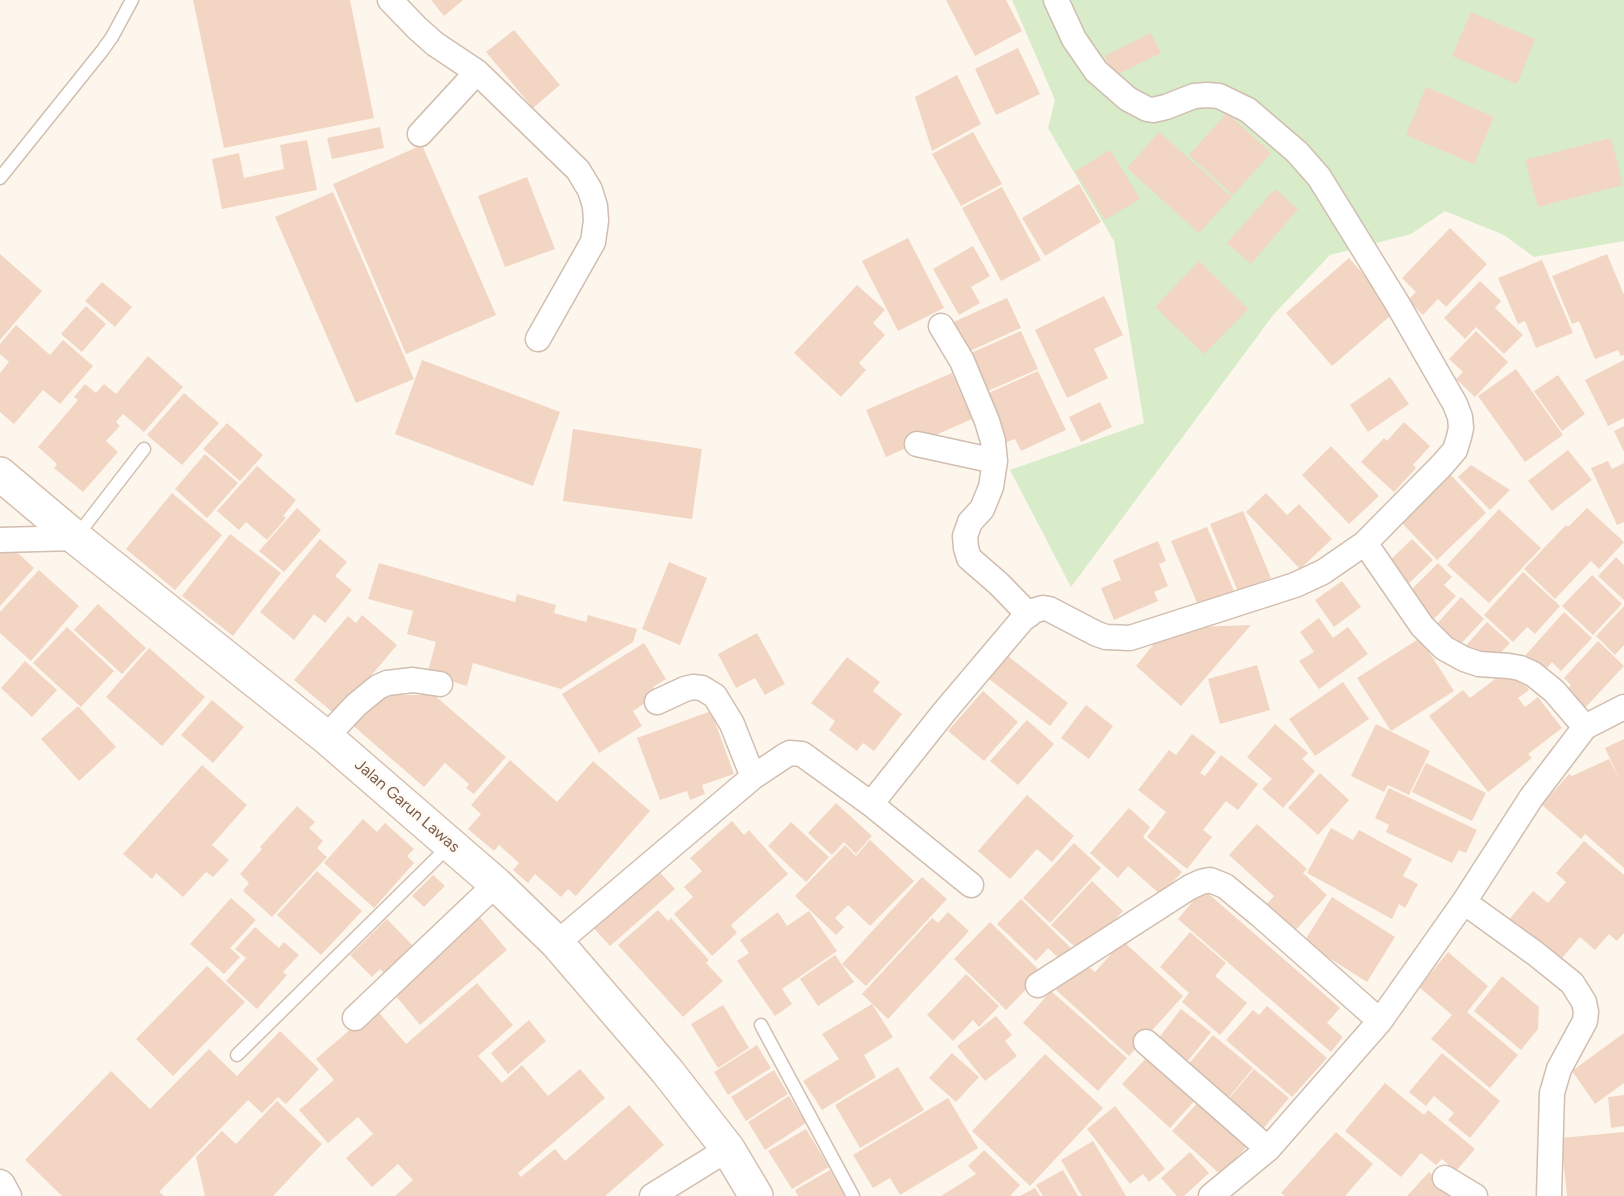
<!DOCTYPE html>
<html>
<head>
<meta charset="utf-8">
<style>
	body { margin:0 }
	canvas { display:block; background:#fdf6ec }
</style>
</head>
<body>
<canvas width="1624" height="1196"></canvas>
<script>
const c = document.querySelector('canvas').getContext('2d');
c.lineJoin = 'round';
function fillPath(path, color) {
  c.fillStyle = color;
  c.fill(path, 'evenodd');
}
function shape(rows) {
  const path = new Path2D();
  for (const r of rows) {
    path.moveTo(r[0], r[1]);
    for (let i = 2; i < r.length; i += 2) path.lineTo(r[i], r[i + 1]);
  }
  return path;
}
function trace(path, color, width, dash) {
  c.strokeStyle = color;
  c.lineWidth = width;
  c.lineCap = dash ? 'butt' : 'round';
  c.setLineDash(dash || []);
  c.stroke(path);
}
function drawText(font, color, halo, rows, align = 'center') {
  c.font = font + ' Figtree,sans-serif';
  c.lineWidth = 4.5;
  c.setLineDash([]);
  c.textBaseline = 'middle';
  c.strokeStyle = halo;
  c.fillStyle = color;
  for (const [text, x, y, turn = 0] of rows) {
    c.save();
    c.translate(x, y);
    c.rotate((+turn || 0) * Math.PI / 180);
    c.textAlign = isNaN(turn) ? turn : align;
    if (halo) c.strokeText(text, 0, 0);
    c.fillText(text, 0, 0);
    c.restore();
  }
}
const green = shape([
	[1012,0,1624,0,1624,241,1534,257,1504,235,1445,211,1411,234,1330,255,1274,314,1071,587,1010,470,1144,423,1114,241,1048,128,1055,100]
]);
const building = shape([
	[193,0,350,0,374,118,224,148],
	[431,0,463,0,444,16],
	[946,0,1006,0,1022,31,975,56],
	[1471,12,1535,39,1517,84,1452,56],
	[514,30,560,85,533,108,486,52],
	[1151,33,1161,53,1114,76,1104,56],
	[1018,48,1040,94,996,115,975,69],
	[957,75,981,124,932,151,915,97],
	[1426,87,1494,117,1474,164,1406,135],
	[1227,113,1271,153,1233,195,1189,155],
	[380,127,384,148,332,159,327,138],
	[973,132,1002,184,961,206,932,154],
	[1159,132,1232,197,1199,233,1127,168],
	[1611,138,1623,185,1538,207,1525,160],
	[307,140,317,190,222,209,212,159,239,153,244,178,284,169,280,145],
	[422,145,496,315,406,354,333,184],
	[1110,150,1140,199,1105,220,1075,171],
	[527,177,555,249,505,267,478,196],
	[1079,184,1101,222,1045,256,1022,218],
	[1002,187,1041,260,1001,281,962,208],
	[1275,189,1298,209,1251,264,1227,243],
	[333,192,414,379,356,403,275,217],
	[1450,228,1487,264,1446,307,1438,299,1423,315,1408,300,1416,292,1402,278],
	[908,238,944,308,898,331,862,261],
	[973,246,990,276,971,287,980,303,959,315,933,269],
	[0,254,42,291,0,340],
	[1607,254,1624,295,1624,355,1621,356,1618,350,1595,359,1579,321,1572,324,1552,276],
	[1349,258,1396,311,1332,366,1286,313],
	[1542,260,1573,333,1536,348,1525,321,1518,324,1498,278],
	[1199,261,1248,309,1204,354,1155,307],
	[1480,281,1501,301,1495,308,1523,335,1504,354,1476,327,1465,339,1444,318],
	[102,282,132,307,115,327,85,301],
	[857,285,885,310,873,323,885,335,859,363,866,370,841,397,794,353],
	[1104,296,1123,335,1094,349,1108,378,1067,398,1035,330],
	[1007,298,1021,328,963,354,949,324],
	[86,306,106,324,82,352,61,334],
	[16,325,50,355,63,340,93,366,60,404,43,390,14,424,0,412,0,373,9,362,0,354,0,344],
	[1021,331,1038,369,981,394,964,356],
	[1476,331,1508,362,1475,397,1456,379,1463,372,1449,359],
	[148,356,183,387,144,432,123,414,116,422,120,426,106,441,118,452,83,492,54,468,57,464,38,447,78,400,74,397,85,384,96,393,104,384,116,394],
	[422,360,560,412,533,486,395,434],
	[1624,360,1624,418,1608,426,1585,380],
	[1516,369,1563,435,1525,462,1478,396],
	[1038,371,1066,430,1021,451,1015,439,1004,443,982,396],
	[952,373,972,419,886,457,866,410],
	[1558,375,1585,414,1562,431,1534,391],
	[1390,377,1409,404,1368,432,1350,405],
	[184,393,219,423,182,465,147,435],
	[1100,402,1112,427,1081,442,1069,417],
	[1404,422,1430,446,1413,465,1416,468,1394,492,1361,462,1384,438,1387,441],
	[227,423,263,455,240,481,203,449],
	[1624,426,1624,452,1614,431],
	[573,429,702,449,692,519,563,501],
	[1331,446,1379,496,1349,524,1302,475],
	[1568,450,1592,480,1552,511,1528,481],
	[205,454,238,483,207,518,175,489],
	[1608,461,1612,469,1624,463,1624,522,1617,525,1591,468],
	[1471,465,1510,490,1490,510,1458,477],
	[257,466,296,500,283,516,286,518,267,540,246,522,239,530,217,511],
	[1450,474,1486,513,1437,560,1401,522],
	[172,493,222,535,175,590,126,549],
	[1266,493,1287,515,1299,504,1332,539,1300,569,1246,512],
	[297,508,321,530,284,572,259,551],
	[1587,508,1624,542,1599,569,1591,561,1555,599,1524,569,1566,525,1568,527],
	[1499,509,1541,548,1489,603,1447,565],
	[1243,511,1271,578,1238,592,1210,524],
	[1207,527,1234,591,1198,605,1171,541],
	[230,534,281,573,233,636,182,596],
	[320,539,347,562,335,576,352,590,325,623,314,614,294,640,260,612],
	[1412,539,1433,560,1404,588,1383,567],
	[1158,541,1166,561,1159,564,1168,586,1154,592,1158,601,1114,620,1101,588,1121,580,1113,560],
	[6,542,34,568,0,606,0,548],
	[1616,557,1624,565,1624,600,1598,576],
	[669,562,707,578,680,645,642,629],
	[379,563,515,602,517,594,556,605,554,613,586,622,588,615,637,629,633,642,561,689,473,663,467,686,427,674,436,642,407,634,413,611,368,599],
	[1438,563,1452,577,1444,585,1456,596,1433,620,1407,594],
	[39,570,79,606,31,661,0,633,0,612],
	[1523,572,1560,606,1535,634,1527,627,1513,642,1484,615],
	[1592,575,1622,604,1593,635,1562,606],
	[1342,581,1361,607,1334,627,1315,600],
	[1461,597,1484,619,1456,649,1433,628],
	[98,604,146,648,122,674,74,630],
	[1624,606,1624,645,1615,655,1596,636],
	[1564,612,1592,638,1561,671,1552,662,1541,675,1523,658],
	[362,615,397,645,337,716,294,680,348,616,356,623],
	[1319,618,1333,638,1348,627,1368,654,1319,689,1299,661,1314,652,1300,632],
	[1487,622,1510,643,1497,657,1461,651],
	[1251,625,1181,706,1136,666,1167,628],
	[67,627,114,671,81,707,33,663],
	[757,633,785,684,765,695,755,678,736,688,718,654],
	[1420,638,1454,691,1391,731,1357,678],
	[1598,641,1624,666,1584,709,1565,692,1571,685,1564,678],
	[644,643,666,679,653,687,657,695,633,711,642,726,599,753,562,694],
	[149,648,205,697,162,746,106,697],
	[1004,653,1068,703,1050,726,985,676],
	[847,657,880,682,873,691,902,714,874,751,863,743,857,751,829,730,835,721,811,703],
	[25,661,57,690,32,717,1,688],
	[1257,665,1270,710,1220,724,1208,679],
	[1511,667,1529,690,1518,698,1525,707,1538,697,1562,728,1528,754,1532,758,1488,792,1429,716,1463,690,1470,698],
	[1343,682,1369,719,1315,756,1289,719],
	[983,691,1018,722,984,761,948,731],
	[374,695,434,695,506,757,474,794,466,788,469,784,445,763,424,787,350,723],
	[212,700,244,727,213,763,181,735],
	[1086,705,1113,726,1089,759,1061,738],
	[78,706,116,747,79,781,41,739],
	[711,711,734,774,702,785,705,794,690,800,687,791,660,800,637,738],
	[1027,720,1054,744,1018,785,990,761],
	[1275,724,1308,753,1302,759,1315,771,1283,808,1262,789,1272,779,1247,757],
	[1376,724,1430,751,1409,795,1388,785,1384,792,1351,776],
	[1192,734,1216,752,1200,773,1205,776,1221,755,1258,784,1238,810,1226,801,1203,830,1212,837,1187,869,1147,837,1166,812,1138,790,1169,750,1176,755],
	[1624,739,1624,868,1585,834,1581,839,1542,805,1569,774,1572,776,1609,759,1621,783,1605,748],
	[510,760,557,802,593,761,650,811,576,896,568,889,561,897,535,874,528,883,513,870,519,863,499,845,494,851,468,829,481,814,471,805],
	[1426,763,1486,793,1472,821,1412,792],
	[202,765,247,805,212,845,229,860,213,877,206,872,183,897,156,873,152,879,123,854],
	[1320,773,1349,800,1318,835,1288,808],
	[1389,788,1477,830,1466,853,1459,850,1452,863,1386,832,1389,825,1375,818],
	[1027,795,1074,836,1052,862,1037,849,1010,879,978,851],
	[836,803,872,836,856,854,844,842,832,855,808,833],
	[297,806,315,822,309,828,323,841,317,848,327,857,272,917,243,891,249,883,240,874,262,849,260,847],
	[1129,808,1150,827,1143,837,1182,872,1161,895,1128,866,1118,878,1090,853],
	[363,819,377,832,385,823,414,849,407,856,414,863,374,908,324,863],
	[732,821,744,835,749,830,788,874,731,925,737,933,712,956,674,914,693,897,684,887,702,871,690,858],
	[791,822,829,857,806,882,768,846],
	[1257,824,1307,869,1303,873,1327,895,1294,932,1265,906,1274,896,1229,855],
	[1331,828,1353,840,1359,830,1412,859,1403,876,1418,884,1405,908,1399,904,1392,919,1307,873],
	[870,840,914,881,870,926,848,905,835,918,844,927,836,935,795,896,845,845,856,856],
	[1584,841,1624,875,1624,933,1617,941,1609,934,1595,950,1580,937,1557,964,1507,922,1533,891,1548,903,1566,882,1556,873],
	[1074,843,1101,868,1050,923,1023,898],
	[654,866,675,889,610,946,590,924],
	[317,871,362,911,321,955,277,915],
	[433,875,445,886,424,907,412,896],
	[922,877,947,899,866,986,842,964],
	[1092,881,1123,911,1083,954,1051,925],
	[1203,889,1340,1008,1327,1023,1343,1037,1331,1052,1178,919],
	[1332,897,1395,937,1367,982,1304,942],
	[231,898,256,920,230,948,240,957,224,974,190,944],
	[1021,899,1076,953,1065,964,1048,948,1036,961,997,924],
	[658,910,668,921,671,918,709,960,706,963,723,981,683,1017,618,945],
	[809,911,837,951,782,989,792,1004,775,1016,737,961,749,953,740,940,778,912,787,926],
	[948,912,969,931,888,1019,862,994,932,918,938,923],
	[477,914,507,950,420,1025,390,989],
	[387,919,420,953,385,974,380,969,372,977,350,955],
	[990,922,1042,973,1006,1010,954,959],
	[255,927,279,948,284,942,299,955,283,972,287,975,257,1009,226,981,246,958,235,949],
	[1190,932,1226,963,1215,976,1247,1003,1220,1035,1182,1002,1189,993,1160,967],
	[1123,941,1183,996,1129,1056,1056,990,1082,961,1095,972],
	[1448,952,1488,986,1467,1012,1518,1055,1490,1088,1431,1039,1452,1015,1419,987],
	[835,955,854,982,818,1006,800,979],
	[207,966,245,1002,173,1076,136,1039],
	[966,974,999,1006,979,1027,973,1020,953,1041,927,1015],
	[1502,976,1539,1007,1538,1029,1521,1050,1474,1011],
	[477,983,513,1025,478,1056,502,1083,522,1065,548,1096,580,1069,605,1098,518,1173,521,1177,555,1149,565,1161,629,1105,664,1145,605,1196,395,1196,413,1180,398,1164,372,1187,346,1158,373,1134,358,1117,328,1143,299,1110,334,1080,316,1059,375,1008,406,1044],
	[1051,991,1127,1058,1098,1091,1023,1023],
	[872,1004,893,1037,864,1055,876,1077,822,1110,803,1081,839,1059,822,1034],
	[723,1005,749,1048,718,1068,691,1024],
	[1267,1006,1327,1058,1292,1097,1226,1040,1253,1010,1259,1015],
	[1181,1009,1211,1032,1184,1066,1155,1043],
	[996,1016,1012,1035,1005,1041,1017,1056,985,1081,957,1046],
	[529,1020,546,1041,508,1074,491,1053],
	[280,1031,319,1069,286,1104,278,1097,262,1113,248,1100,159,1192,164,1196,62,1196,25,1160,111,1071,150,1109,209,1049,237,1076],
	[1624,1033,1624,1083,1595,1104,1572,1071],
	[1213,1035,1253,1068,1226,1101,1186,1067],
	[757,1045,771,1068,728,1095,714,1072],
	[952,1053,979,1077,956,1102,929,1078],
	[1151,1053,1198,1097,1170,1128,1122,1084],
	[1442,1053,1500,1101,1470,1138,1448,1120,1454,1113,1434,1096,1426,1106,1409,1092],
	[1045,1054,1103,1108,1030,1186,972,1131],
	[898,1067,924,1110,860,1148,835,1105],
	[1254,1069,1289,1098,1262,1130,1227,1101],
	[774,1070,788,1094,746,1121,731,1097],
	[1385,1083,1424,1115,1428,1110,1475,1149,1456,1171,1442,1159,1436,1165,1421,1153,1401,1177,1345,1131],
	[1624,1095,1624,1126,1611,1128,1608,1097],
	[789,1096,806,1123,765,1150,748,1122],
	[948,1098,978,1148,900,1195,890,1178,873,1188,853,1155],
	[1202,1098,1251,1142,1221,1175,1172,1131],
	[277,1101,322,1144,273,1196,205,1196,196,1157,222,1131,236,1144],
	[1115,1106,1165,1169,1149,1182,1143,1174,1130,1184,1087,1129],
	[806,1129,829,1167,792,1189,768,1151],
	[1336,1132,1373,1164,1345,1196,1285,1196,1281,1193],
	[1624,1132,1624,1196,1567,1196,1561,1138],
	[1093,1141,1126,1196,1082,1196,1061,1160],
	[984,1150,1020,1185,1010,1196,941,1196,976,1174,968,1166],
	[1190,1152,1209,1173,1184,1196,1177,1196,1161,1178],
	[830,1170,845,1196,798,1196,795,1190],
	[1063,1170,1078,1196,1043,1196,1036,1185],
	[1429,1172,1457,1196,1407,1196],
	[1035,1188,1040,1196,1020,1196]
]);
const lane = shape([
	[0,178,102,51,112,37,132,0],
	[76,537,144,449],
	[761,1025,853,1196],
	[237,1055,449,846]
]);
const street = shape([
	[390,0,417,28,435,44,477,72,578,170,590,190,595,206,596,221,593,242,538,339],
	[420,134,477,72],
	[941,326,962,361,987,421,993,441,995,461,991,487,982,509,970,522,965,536,966,548,969,558,999,584,1029,615],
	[917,444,995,461],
	[0,540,76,538],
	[1365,543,1422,626,1444,648,1464,659,1479,664,1509,666,1520,668,1533,674,1554,691,1585,727],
	[657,702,685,689,693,687,702,688,715,696,732,724,753,777],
	[326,737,356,705,378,687,387,683,413,680,440,684],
	[871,804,971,885],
	[1464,902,1536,954,1572,983,1584,1002,1586,1012,1585,1021,1559,1069,1552,1093,1549,1196],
	[557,943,753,777,786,755,790,753,802,754,871,804,945,711,1022,620,1033,611,1043,608,1049,609,1097,634,1106,637,1130,638,1295,585,1323,572,1365,543,1443,464,1455,450,1459,437,1461,428,1460,417,1455,404,1397,303,1319,177,1297,152,1248,110,1219,96,1207,95,1194,96,1166,107,1153,110,1147,109,1128,99,1096,71,1074,39,1056,0],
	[1038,985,1190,887,1201,882,1210,880,1225,886,1260,915,1380,1021],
	[355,1018,496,884],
	[1146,1042,1268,1149],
	[1445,1178,1475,1196],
	[0,1182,2,1183,9,1196],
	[652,1196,728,1149],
	[1211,1196,1268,1149,1380,1021,1464,902,1531,798,1585,727,1624,707]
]);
const secondary = shape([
	[0,474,76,538,326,737,496,884,557,943,667,1071,728,1149,756,1196]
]);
const streetNames = [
	["Jalan Garun Lawas",407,806,41]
];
fillPath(green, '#d8ecc9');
fillPath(building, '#f3d5c3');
trace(lane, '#d1beb0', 15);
trace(street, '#d1beb0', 27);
trace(secondary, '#d6c0b0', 36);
trace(lane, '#fff', 12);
trace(street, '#fff', 24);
trace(secondary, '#fff', 33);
drawText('16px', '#7a5c4d', '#fffaf3', streetNames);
</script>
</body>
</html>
